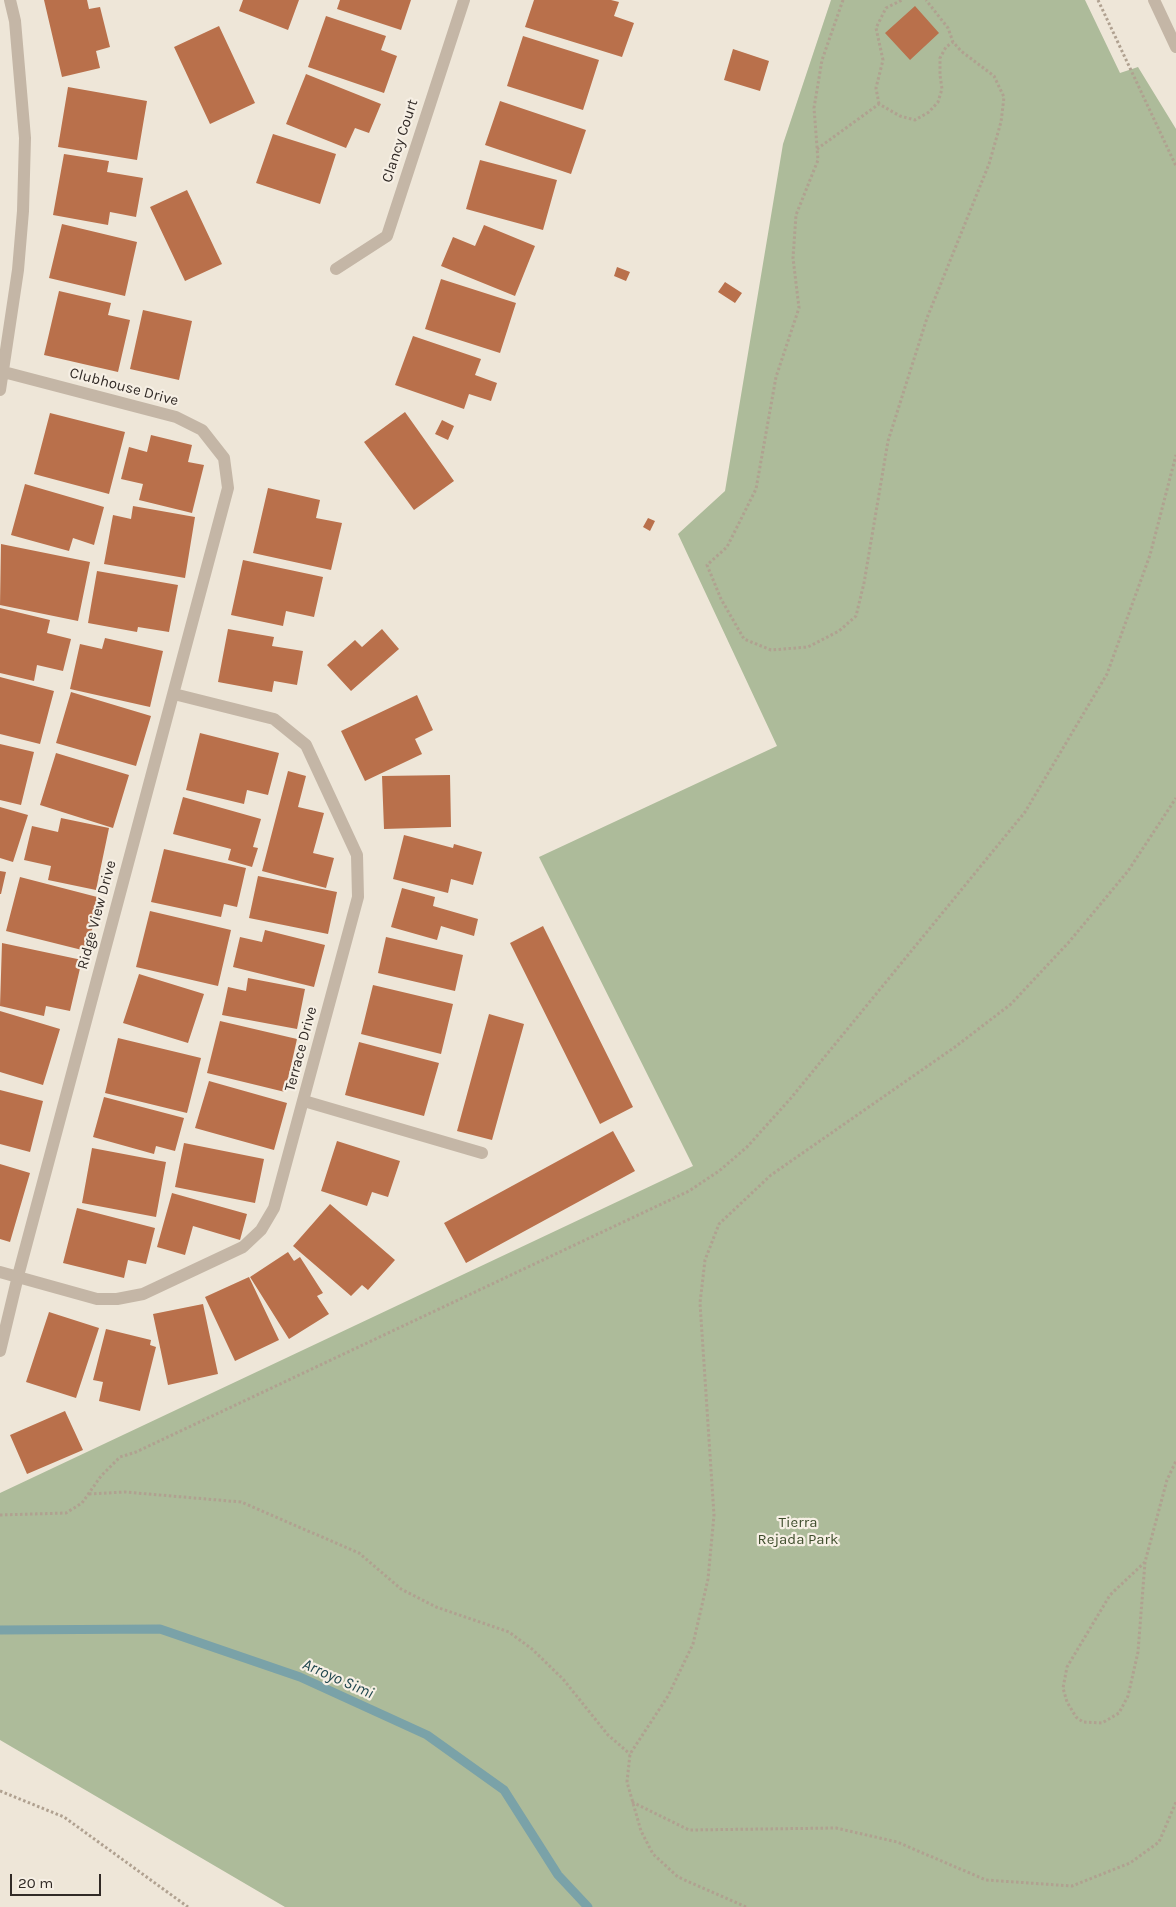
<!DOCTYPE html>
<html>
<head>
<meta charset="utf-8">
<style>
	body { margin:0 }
	#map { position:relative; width:1176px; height:1907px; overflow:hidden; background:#eee6d8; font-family:Karla,sans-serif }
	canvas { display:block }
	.scale { position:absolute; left:10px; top:1874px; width:91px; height:22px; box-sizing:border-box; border:2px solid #312a26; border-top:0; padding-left:6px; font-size:15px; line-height:18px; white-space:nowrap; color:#312a26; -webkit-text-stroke:4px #f6efe4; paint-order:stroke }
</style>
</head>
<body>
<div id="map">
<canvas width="1176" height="1907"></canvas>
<div class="scale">20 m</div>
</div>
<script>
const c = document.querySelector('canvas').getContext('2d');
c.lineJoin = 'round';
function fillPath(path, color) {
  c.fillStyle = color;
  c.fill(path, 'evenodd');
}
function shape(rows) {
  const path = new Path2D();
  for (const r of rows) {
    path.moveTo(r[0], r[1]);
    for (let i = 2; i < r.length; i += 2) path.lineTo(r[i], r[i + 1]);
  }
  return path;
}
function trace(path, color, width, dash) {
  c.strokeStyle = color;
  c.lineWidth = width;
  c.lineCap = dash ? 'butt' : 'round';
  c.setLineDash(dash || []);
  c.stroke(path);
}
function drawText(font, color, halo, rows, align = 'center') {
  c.font = font + ' Karla,sans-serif';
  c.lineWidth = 4.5;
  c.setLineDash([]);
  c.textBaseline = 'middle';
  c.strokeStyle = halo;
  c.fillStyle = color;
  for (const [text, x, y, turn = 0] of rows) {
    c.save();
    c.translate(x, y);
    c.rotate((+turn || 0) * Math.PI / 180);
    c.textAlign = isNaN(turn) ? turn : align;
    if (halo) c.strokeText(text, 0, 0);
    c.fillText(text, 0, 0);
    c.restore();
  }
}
const green = shape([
	[831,0,1085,0,1120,73,1138,67,1176,129,1176,1907,285,1907,0,1740,0,1493,693,1166,539,857,777,746,678,534,725,491,783,144]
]);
const stream = shape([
	[0,1630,160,1629,300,1677,427,1735,504,1790,558,1875,588,1907]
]);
const building = shape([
	[44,0,87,0,89,9,100,7,110,47,96,51,100,68,62,77],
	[243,0,299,0,288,30,239,11],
	[340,0,411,0,401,30,337,9],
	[534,0,611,0,619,2,614,16,634,23,622,57,525,27],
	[915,6,939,33,910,60,885,33],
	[326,16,386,36,381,50,397,56,384,93,308,67],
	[219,26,255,103,210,124,174,47],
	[523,36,599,60,583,110,507,86],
	[733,49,769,61,760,91,724,80],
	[306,74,381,104,369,133,355,128,346,148,286,124],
	[68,87,147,101,137,160,58,147],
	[500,101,586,130,571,174,485,145],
	[273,134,336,154,320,204,256,183],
	[64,154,109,161,107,172,143,178,136,217,110,212,108,225,53,215],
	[480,160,557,180,543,230,466,209],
	[187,190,222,264,185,281,150,207],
	[62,224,137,242,125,296,49,278],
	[484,225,535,246,515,296,441,266,453,237,475,246],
	[617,267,630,272,626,281,614,276],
	[441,279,516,303,500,353,425,329],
	[725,282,742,293,735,303,718,292],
	[59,291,111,303,108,315,130,320,118,372,44,355],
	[143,310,192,321,179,380,130,369],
	[413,336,481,359,475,375,497,383,491,401,469,394,464,409,395,385],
	[405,412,454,481,414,510,364,442],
	[50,413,125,432,109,494,34,474],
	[442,420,454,426,448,440,435,434],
	[151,435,192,445,188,462,204,465,192,513,139,500,143,484,121,479,129,447,147,452],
	[25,484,104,507,94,545,73,538,69,551,11,535],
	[268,488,320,500,316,518,342,523,331,570,253,553],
	[133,506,195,517,185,578,104,564,113,515,131,519],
	[648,518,655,521,650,531,643,527],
	[1,544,90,562,78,621,0,605],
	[243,560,323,577,314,617,286,611,283,626,231,615],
	[97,571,178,585,169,632,138,627,137,632,88,623],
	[0,608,50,620,47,633,71,639,63,671,37,665,34,681,0,673],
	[228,629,274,637,272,646,303,651,297,685,274,681,272,692,218,682],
	[382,629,399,649,351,691,327,665,355,640,362,647],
	[105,638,163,651,150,707,70,689,80,644,102,649],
	[0,677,54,691,40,744,0,734],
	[71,692,151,716,136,766,56,743],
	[417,695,433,730,415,739,422,754,365,781,341,731],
	[200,733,279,753,268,795,247,790,244,804,186,790],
	[0,744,34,752,21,805,0,800],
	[56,753,129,775,113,828,40,805],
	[288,771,306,776,298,807,324,813,313,853,334,858,326,888,262,871],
	[450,775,451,827,384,829,382,776],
	[183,797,261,819,253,847,258,848,252,867,228,860,231,849,173,834],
	[0,807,28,815,13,862,0,858],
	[61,818,109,828,96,890,48,880,51,866,24,860,32,826,58,832],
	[404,835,453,848,454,844,482,852,473,885,451,879,448,893,393,879],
	[164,849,246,868,237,907,224,904,221,917,151,902],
	[0,871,6,872,1,894,0,894],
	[258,876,337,892,328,934,249,918],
	[20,877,101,898,86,951,6,931],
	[402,888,435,897,433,906,478,919,474,936,441,926,437,940,391,927],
	[150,911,231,930,218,986,136,967],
	[543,926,633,1107,600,1124,510,943],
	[265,930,325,945,314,987,233,967,240,937,262,942],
	[386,937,463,955,455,991,378,973],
	[2,943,82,960,70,1011,46,1006,44,1016,0,1006],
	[139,974,204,994,188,1043,123,1023],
	[248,978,305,989,297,1029,222,1015,228,987,246,991],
	[373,985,453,1004,441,1054,361,1034],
	[0,1011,60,1029,43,1085,0,1072],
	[489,1014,524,1024,492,1140,457,1131],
	[220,1021,297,1039,285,1092,207,1073],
	[118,1038,201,1058,187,1113,105,1093],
	[359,1042,439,1063,424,1116,345,1095],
	[209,1081,287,1103,274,1150,195,1128],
	[0,1090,43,1101,30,1152,0,1144],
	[104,1097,184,1118,175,1151,156,1146,154,1154,93,1137],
	[613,1131,635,1171,466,1263,444,1223],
	[337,1141,400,1161,388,1197,372,1192,367,1206,321,1191],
	[184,1143,264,1159,255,1203,175,1187],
	[92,1148,166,1162,156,1217,82,1203],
	[0,1164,30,1173,10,1242,0,1239],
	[172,1193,247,1214,240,1240,193,1226,185,1255,157,1247],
	[330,1204,395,1260,368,1290,362,1285,351,1296,293,1246],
	[77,1208,155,1228,146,1264,128,1260,124,1278,63,1263],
	[288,1252,294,1261,300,1257,323,1293,317,1296,329,1314,289,1339,250,1277],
	[249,1277,279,1340,235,1361,205,1297],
	[203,1304,218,1374,168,1385,153,1314],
	[49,1312,99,1328,76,1398,26,1382],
	[106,1329,151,1340,150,1345,156,1347,140,1411,99,1401,103,1382,93,1380],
	[65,1411,83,1450,27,1474,10,1435]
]);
const path = shape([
	[843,0,822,60,814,108,818,160,796,215,793,258,799,308,776,377,756,489,727,547,707,565,721,599,744,639,771,650,808,647,839,631,856,616,864,583,888,441,927,318,989,164,1001,122,1004,97,994,76,961,51,953,42,948,28,926,0],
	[1098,0,1176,166],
	[879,104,876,88,883,60,876,28,886,8,902,0],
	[817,149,879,104,900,116,915,120,929,112,938,102,942,89,940,75,940,58,946,47,953,42],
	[89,1494,125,1492,241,1502,359,1553,401,1589,436,1607,509,1632,532,1649,563,1679,608,1735,630,1754],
	[0,1515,66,1513,82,1503,101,1476,120,1457,136,1452,689,1191,719,1171,747,1147,791,1098,1025,812,1107,674,1150,555,1176,455],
	[1145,1562,1110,1595,1067,1667,1063,1688,1067,1702,1076,1717,1083,1722,1102,1723,1119,1713,1128,1696,1138,1652,1145,1562,1167,1480,1176,1461],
	[0,1791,64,1817,188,1907],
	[632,1802,689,1830,836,1828,897,1842,986,1880,1072,1886,1130,1863,1159,1842,1176,1802],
	[746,1907,678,1877,653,1854,641,1831,627,1782,630,1754,668,1696,693,1644,708,1579,714,1515,700,1303,705,1260,719,1224,771,1175,955,1047,1011,1004,1069,942,1128,871,1176,798]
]);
const lane = shape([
	[336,269,387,236,464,0],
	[304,1101,482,1153]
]);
const street = shape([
	[1154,0,1176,47],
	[0,371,176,417,202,430,224,458,228,488,18,1276,0,1351],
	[0,390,18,270,23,211,25,138,15,21,10,0],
	[0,1272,97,1299,117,1299,143,1294,243,1247,261,1230,274,1208,358,897,357,855,306,745,274,719,174,694]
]);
const streetNames = [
	["Clancy Court",400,141,-72],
	["Clubhouse Drive",124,387,15],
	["Ridge View Drive",97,915,-75],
	["Terrace Drive",301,1049,-75]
];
const parkNames = [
	["Tierra",798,1523],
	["Rejada Park",798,1540]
];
const waterNames = [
	["Arroyo Simi",338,1679,24]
];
fillPath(green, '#adbb9a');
trace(stream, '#7aa2a8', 9);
fillPath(building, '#b9704b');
trace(path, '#b0a190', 3, [2.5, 2.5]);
trace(lane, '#c4b6a6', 12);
trace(street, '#c4b6a6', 12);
drawText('15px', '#312a26', '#f6efe4', streetNames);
drawText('15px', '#3e4d2c', '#f6efe4', parkNames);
drawText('italic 16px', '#20474e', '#f6efe4', waterNames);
</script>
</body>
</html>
